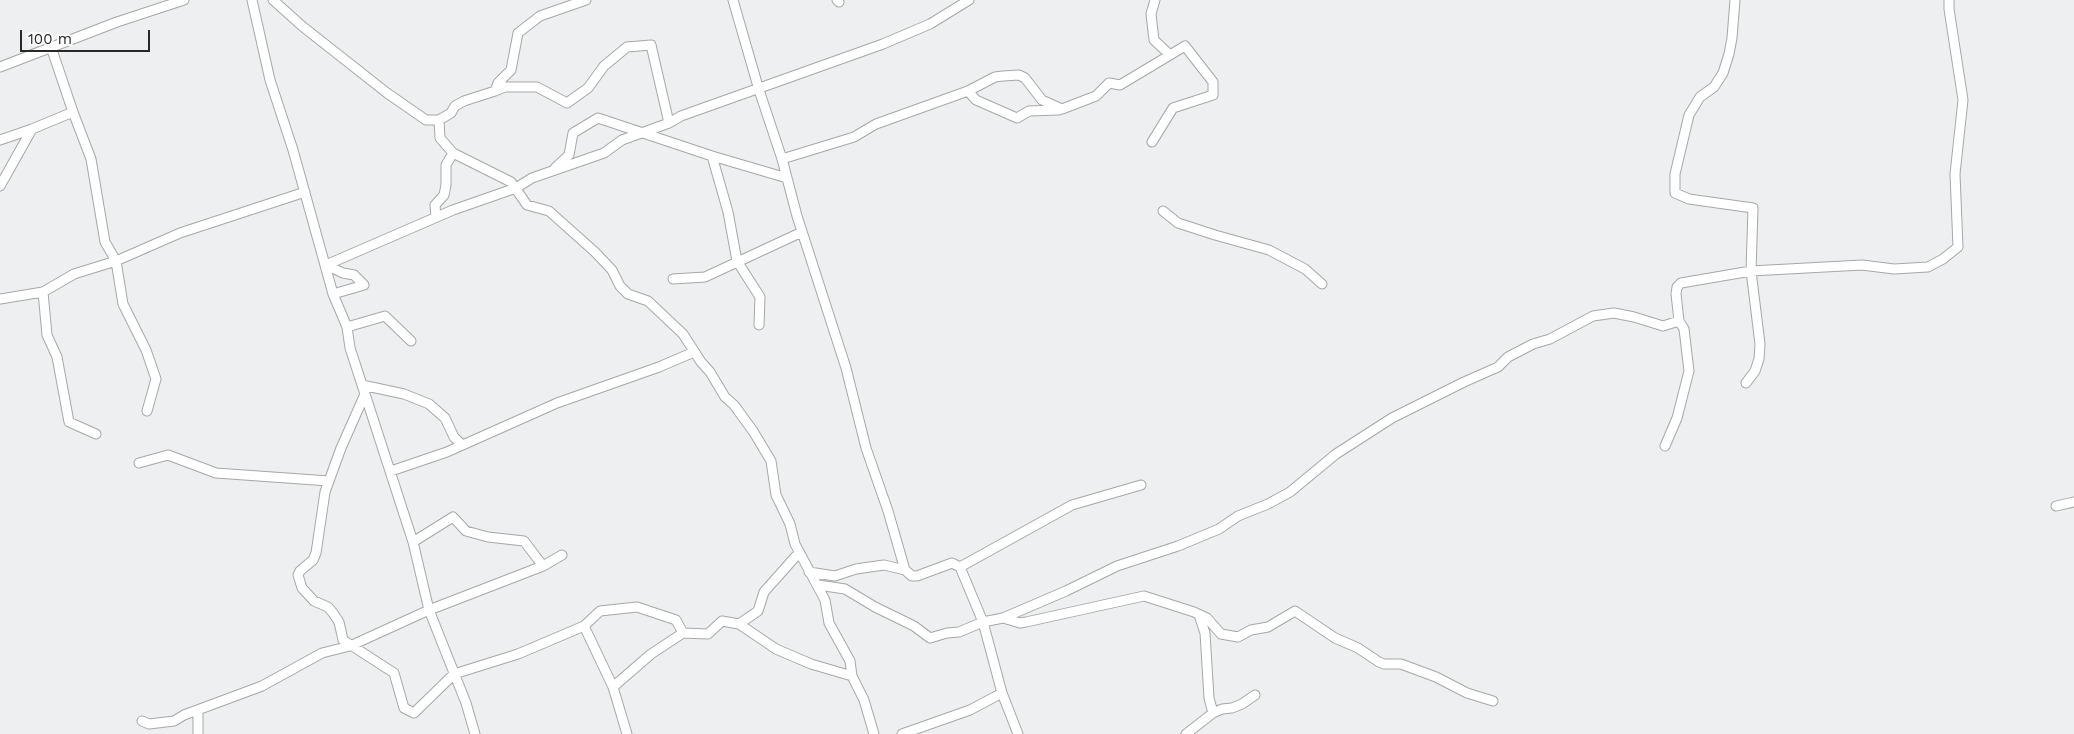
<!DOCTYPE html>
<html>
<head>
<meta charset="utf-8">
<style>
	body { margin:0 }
	#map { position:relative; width:2074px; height:734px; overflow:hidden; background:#eeeff0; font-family:"Work Sans",sans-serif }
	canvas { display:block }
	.scale { position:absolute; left:20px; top:30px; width:130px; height:22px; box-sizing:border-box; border:2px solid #282829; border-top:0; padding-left:6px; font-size:15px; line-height:18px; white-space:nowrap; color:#282829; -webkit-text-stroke:4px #fcfcfd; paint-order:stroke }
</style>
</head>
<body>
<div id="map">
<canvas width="2074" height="734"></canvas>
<div class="scale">100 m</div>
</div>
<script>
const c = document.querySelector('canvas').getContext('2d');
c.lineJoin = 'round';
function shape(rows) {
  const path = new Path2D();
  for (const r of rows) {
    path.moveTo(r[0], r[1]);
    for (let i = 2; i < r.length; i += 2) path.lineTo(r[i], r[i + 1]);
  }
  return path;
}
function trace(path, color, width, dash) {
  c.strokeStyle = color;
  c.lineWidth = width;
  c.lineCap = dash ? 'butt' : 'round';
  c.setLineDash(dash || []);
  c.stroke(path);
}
const street = shape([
	[252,0,270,80,293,150,333,294,347,327,350,348,365,394,341,448,325,492,316,553,313,560,300,571,298,575,302,588,314,601,328,607,333,613,339,622,343,640,394,673,404,708,414,713,454,674,518,654,584,626,600,611,637,607,676,620,683,633],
	[273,0,302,26,387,93,426,120,439,120,440,138,453,153,511,182,527,205,549,211,595,252,612,270,620,286,628,294,648,301,683,334,701,362,710,372,725,397,734,405,753,431,771,461,776,495,790,524,795,544,825,600,829,623,850,661,852,676,864,700,874,734],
	[733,0,759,90,782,159,797,216,846,368,866,448,888,511,905,570,912,576,917,576,952,563,960,567,983,622,1002,693,1018,734],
	[837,0,839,2],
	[1155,0,1151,14,1154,40,1170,55],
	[0,67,117,22,184,0],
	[495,91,505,87,537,87,567,103,588,88,604,66,627,47,651,45,669,123],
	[968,91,976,100,1017,118,1029,111,1059,110],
	[73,112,91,159,105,242,116,261,123,304,146,350,156,379,147,411],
	[439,120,451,113,455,106,464,101,495,91,498,83,511,70,518,33,540,16,586,0],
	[0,140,32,129],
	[712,156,787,178],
	[782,159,854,137,876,124,968,91,995,77,1003,76,1019,75,1025,78,1042,100,1062,109,1096,96,1109,83,1120,85,1185,46,1213,82,1213,95,1173,108,1152,142],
	[555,168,569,155,573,133,598,118,712,156,728,212,737,261,760,297,759,325],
	[0,186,32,129,73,112,51,47],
	[1163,211,1178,223,1215,235,1269,250,1305,269,1322,284],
	[436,217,435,205,444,195,446,185,446,165,453,153],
	[673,279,705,277,802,232],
	[43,292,47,335,57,357,69,422,96,434],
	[333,294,364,285,354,275,343,273,326,265,453,210,516,188,532,178,604,153,622,140,669,123,681,116,883,44,930,24,969,0],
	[0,299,43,292,74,274,116,261,180,233,305,192],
	[1679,321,1676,294,1677,287,1681,283,1751,271,1753,208,1689,199,1675,193,1675,174,1689,115,1700,97,1714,87,1723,73,1729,54,1732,38,1735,0],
	[347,327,385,316,411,341],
	[1746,383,1755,371,1759,359,1760,344,1751,271,1862,265,1894,269,1928,267,1943,259,1958,247,1955,174,1963,100,1949,9,1949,0],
	[362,385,404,394,429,404,445,418,454,437,462,445],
	[139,463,168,455,216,473,329,481],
	[391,471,447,452,557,403,659,367,694,352],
	[2056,506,2074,502],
	[413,542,453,517,466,531,488,537,524,541,543,566],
	[960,567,1072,505,1141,485],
	[809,572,835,576,856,569,884,565,905,570],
	[818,585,845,589,875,607,914,626,930,638,947,633,959,632,983,622,1003,618,1066,591,1117,566,1178,546,1219,529,1238,516,1268,504,1290,492,1336,454,1392,418,1464,382,1498,367,1508,357,1533,344,1550,339,1593,316,1614,313,1634,317,1663,326,1679,321,1684,329,1689,371,1677,418,1665,446],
	[1199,615,1205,633,1209,698,1213,713],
	[1003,618,1020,623,1026,622,1144,596,1194,612,1207,618,1221,634,1238,637,1251,630,1268,627,1295,611,1335,638,1358,648,1379,662,1384,664,1401,664,1436,677,1467,693,1493,701],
	[739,624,776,649,811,664,852,676],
	[584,626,613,687,627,734],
	[613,687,651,654,683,633,708,634,722,621,739,624,758,611,764,592,796,556,801,556],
	[198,710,198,734],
	[142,721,149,724,174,721,184,715,262,686,322,653,350,646,429,610,413,542,365,394],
	[475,734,466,703,429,610,543,566,562,555],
	[902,734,970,710,1002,693],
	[1186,734,1213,713,1222,709,1232,708,1242,704,1255,695]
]);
trace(street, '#a6a7a8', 11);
trace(street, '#fff', 9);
</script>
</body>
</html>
